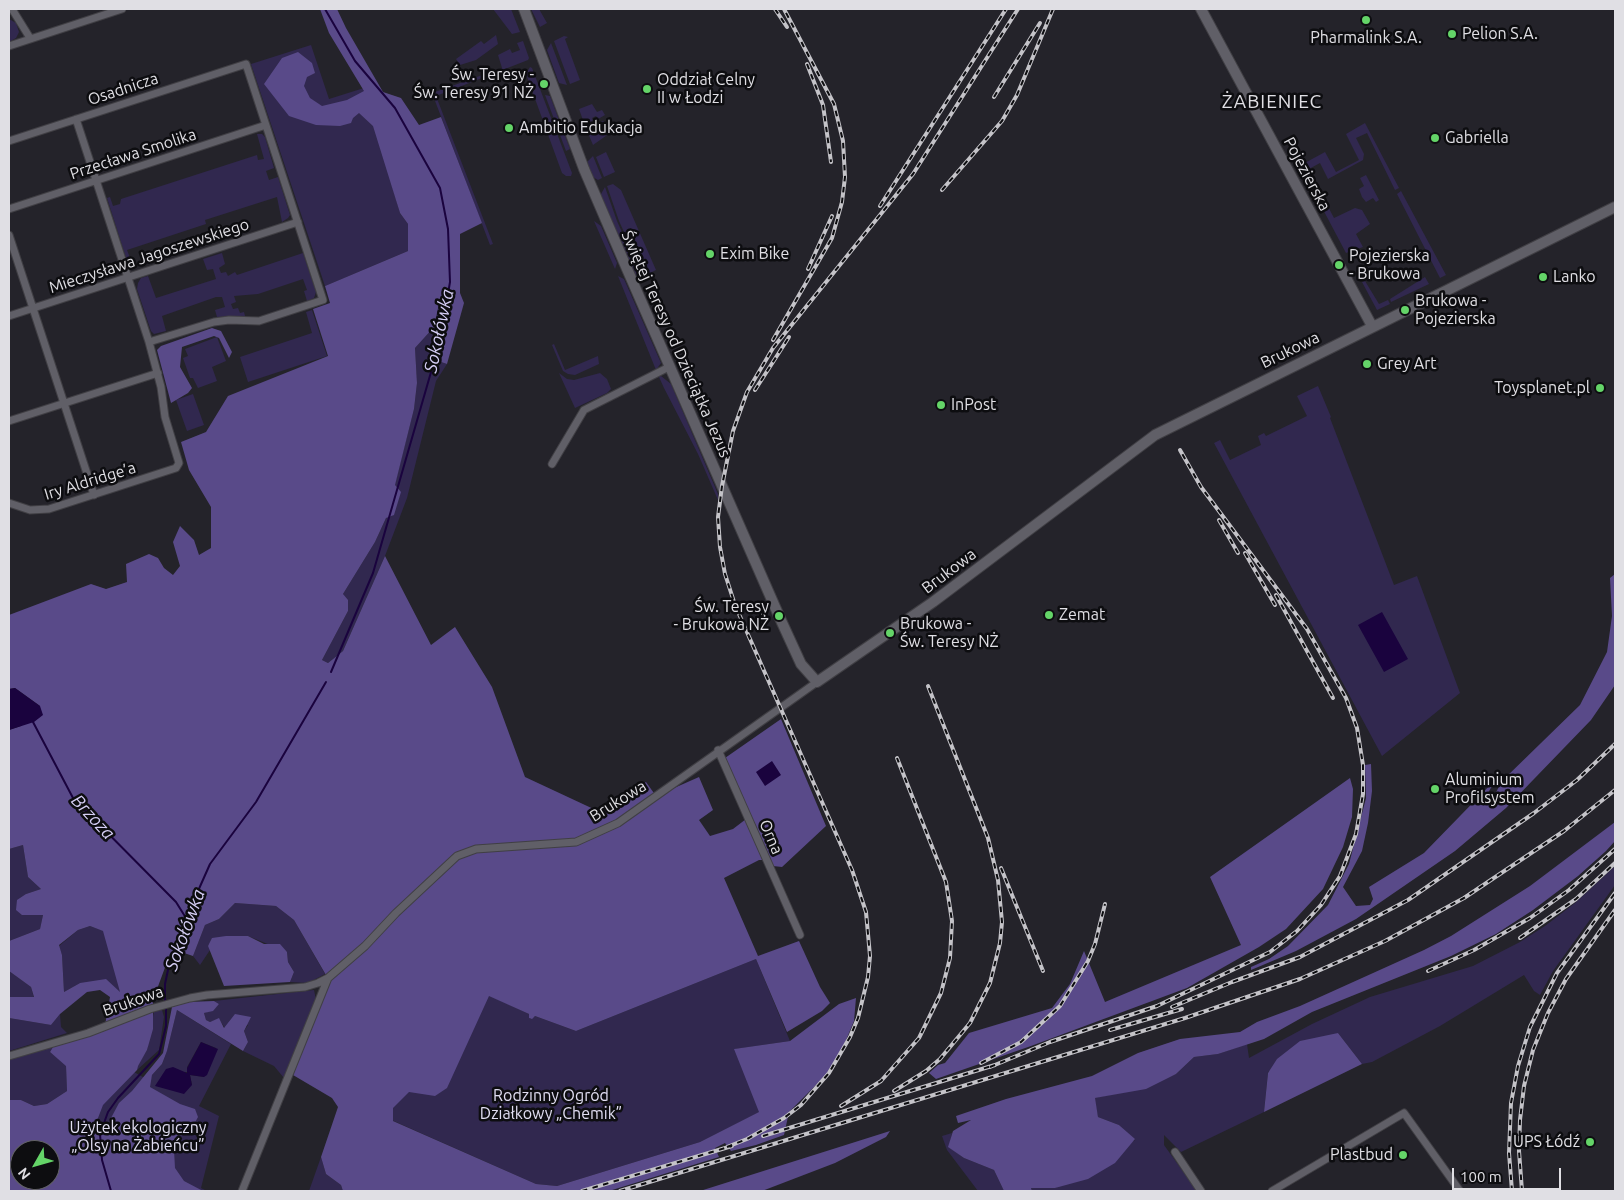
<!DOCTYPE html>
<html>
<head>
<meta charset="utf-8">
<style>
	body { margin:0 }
	#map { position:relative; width:1624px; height:1200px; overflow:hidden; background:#24232a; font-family:Ubuntu,sans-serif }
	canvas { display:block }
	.frame { position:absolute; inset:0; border:10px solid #e0dfe4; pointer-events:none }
	.north { position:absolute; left:10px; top:1140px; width:50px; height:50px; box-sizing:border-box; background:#0d0d10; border:1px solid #616165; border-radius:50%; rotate:232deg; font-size:14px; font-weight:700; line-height:20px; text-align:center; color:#e0dfe4 }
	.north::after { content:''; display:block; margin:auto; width:18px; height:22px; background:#64d468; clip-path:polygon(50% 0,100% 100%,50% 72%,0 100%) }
	.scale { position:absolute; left:1452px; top:1168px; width:109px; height:22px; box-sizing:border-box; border:2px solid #e0dfe4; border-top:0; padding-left:6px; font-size:15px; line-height:18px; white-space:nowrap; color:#e0dfe4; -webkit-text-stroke:4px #0d0d10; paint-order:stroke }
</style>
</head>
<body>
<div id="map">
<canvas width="1624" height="1200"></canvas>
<div class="frame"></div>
<div class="north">N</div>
<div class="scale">100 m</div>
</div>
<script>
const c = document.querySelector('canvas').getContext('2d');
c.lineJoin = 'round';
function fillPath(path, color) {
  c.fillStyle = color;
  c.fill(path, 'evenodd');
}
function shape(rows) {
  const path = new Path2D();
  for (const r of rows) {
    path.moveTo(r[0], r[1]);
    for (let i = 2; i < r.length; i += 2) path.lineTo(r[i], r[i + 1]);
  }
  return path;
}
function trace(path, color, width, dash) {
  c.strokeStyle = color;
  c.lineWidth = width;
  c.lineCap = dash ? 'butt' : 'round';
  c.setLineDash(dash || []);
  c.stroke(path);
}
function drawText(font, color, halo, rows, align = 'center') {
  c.font = font + ' Ubuntu,sans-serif';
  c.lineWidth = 5;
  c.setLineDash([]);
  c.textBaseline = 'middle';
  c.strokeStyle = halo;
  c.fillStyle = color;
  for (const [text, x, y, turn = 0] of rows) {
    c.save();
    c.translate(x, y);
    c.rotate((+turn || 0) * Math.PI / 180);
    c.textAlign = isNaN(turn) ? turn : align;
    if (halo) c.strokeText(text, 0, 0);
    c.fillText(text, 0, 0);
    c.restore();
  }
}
const green = shape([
	[493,9,511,9,520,32,512,34],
	[531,9,539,9,547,23,540,27],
	[9,19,16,23,19,32,16,38,9,42],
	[496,35,498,44,476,60,460,65,456,59,481,41,484,44],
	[564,36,568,37,565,39,580,80,570,84,554,41],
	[523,41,529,58,528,60,436,96,493,244,490,245,432,93,502,68,498,55,510,49,512,53,520,50,517,43],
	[551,43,567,85,559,83,547,50],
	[311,45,329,99,364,88,400,213,408,224,408,251,325,286,251,64],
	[530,67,532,68,572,173,571,176,566,176,562,173,526,74],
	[545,95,550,96,570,149,566,151],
	[592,104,597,112,602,110,605,115,598,119,596,116,592,118,593,121,584,123,579,109],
	[604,121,610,133,593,145,585,126],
	[1365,123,1399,188,1395,190,1367,133,1356,138,1364,154,1363,160,1328,179,1320,163,1307,170,1316,187,1313,188,1301,165,1325,152,1336,172,1359,160,1346,134],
	[257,134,262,134,265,137,274,168,266,171,269,180,278,177,290,215,288,218,282,222,277,197,205,220,206,224,127,250,132,263,128,264,107,198,110,197,113,206,120,204,121,199,257,155,258,160,264,159],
	[606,152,615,172,604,177,596,157],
	[593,156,602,178,598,180,593,177,587,162],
	[1366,175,1379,200,1376,202,1373,198,1366,202,1362,197,1359,189,1364,186,1360,178],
	[613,184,621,190,656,270,644,276,619,221,607,186],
	[605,187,617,221,642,277,635,275,601,198,601,194],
	[1401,191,1446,275,1440,278,1397,194],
	[1321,198,1324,199,1334,218,1355,208,1362,210,1370,224,1356,234,1363,247,1346,253,1318,200],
	[594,221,601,226,617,263,615,269],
	[222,253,225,264,219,268,221,273,226,272,228,276,235,272,237,275,303,253,316,292,314,298,307,301,304,291,307,290,303,279,258,294,234,296,236,302,231,304,233,309,238,308,240,313,244,312,245,316,217,317,215,310,225,307,222,297,216,297,162,316,166,331,154,334,151,331,137,289,138,283,141,278,148,276,156,298,216,279,213,269,207,270,203,259],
	[618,276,624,279,661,363,656,370],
	[1425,277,1429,284,1391,302,1390,299],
	[1365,281,1379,304,1388,300,1390,304,1377,310,1362,282],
	[440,299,443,301,448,321,441,362,447,364,436,381,407,498,385,556,343,651,328,663,322,660,348,611,343,594,375,542,386,518,414,409,417,383,415,348,434,327],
	[312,310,327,356,248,382,240,357,312,333,306,312],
	[217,337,226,361,212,367,217,381,198,388,193,378,190,378,183,358,188,356,185,349],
	[554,344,565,370,598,356,599,364,575,375,568,374,563,371,552,345],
	[559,373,567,379,574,380,600,373,607,379,611,389,607,393,575,408],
	[661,376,671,384,718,494,718,500,698,454,664,388,659,377],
	[1318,386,1331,417,1330,418,1394,585,1417,576,1460,693,1382,756,1214,443,1220,440,1230,460,1261,445,1258,436,1264,433,1266,436,1307,416,1297,396],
	[193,394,204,425,187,431,176,400],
	[23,845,28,877,41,889,26,894,22,915,43,915,40,929,9,941,9,849],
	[1615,866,1615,885,1553,971,1540,995,1534,991,1524,975,1440,1026,1372,1062,1362,1064,1338,1033,1268,1072,1264,1112,1181,1152,1164,1135,1164,1145,1197,1191,1032,1191,1031,1188,1055,1188,1135,1140,1119,1125,1098,1117,1094,1098,1130,1091,1176,1074,1194,1057,1218,1054,1247,1044,1249,1058,1312,1024,1370,997,1473,966,1520,942,1545,926,1575,903],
	[235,903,276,906,294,920,325,974,308,983,290,982,294,972,288,962,287,952,248,936,208,945,210,950,200,965,193,956,205,925,219,919],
	[90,926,104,931,121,993,80,983,64,992,62,955,59,946,78,930],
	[756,959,790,1041,735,1049,760,1112,700,1142,557,1186,536,1184,344,1099,489,995,529,1014,530,1019,535,1016,576,1031],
	[9,971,31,987,34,998,9,997],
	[314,990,316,1000,284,1078,274,1066,243,1051,248,1042,244,1031,248,1025,225,1028,219,1019,210,1022,206,1020,204,1013,213,1010,219,1004,214,1001],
	[162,1010,164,1017,159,1050,137,1070,137,1066,147,1050,154,1011],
	[177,1010,231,1044,199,1106,219,1116,201,1188,207,1191,9,1191,9,1140,134,1072,150,1081,152,1075,162,1064,167,1051],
	[201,1042,216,1048,204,1077,190,1075,192,1085,180,1072,188,1072,187,1067],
	[20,1150,50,1150,50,1180,20,1180],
	[60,1014,61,1027,67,1033,9,1051,9,1018,51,1025],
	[53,1047,50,1052,66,1065,67,1091,47,1104,34,1106,21,1100,9,1100,9,1059],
	[952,1133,949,1147,964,1158,994,1170,1004,1191,978,1191,947,1150,942,1136],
	[321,1157,326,1174,341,1185,343,1191,309,1191]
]);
const forest = shape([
	[320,9,337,9,346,28,383,92,401,98,419,125,441,117,482,223,460,234,460,293,464,303,447,364,441,362,448,321,443,301,440,299,434,327,415,348,417,383,414,409,395,485,401,492,394,515,386,518,375,542,343,594,348,600,348,611,322,660,328,663,343,651,385,556,431,645,455,627,492,687,525,777,600,812,646,782,656,796,699,777,713,810,699,820,710,836,733,829,750,816,725,758,781,719,826,826,782,867,773,866,769,860,759,860,724,878,758,956,799,941,820,987,830,1003,822,1011,787,1032,756,959,576,1031,535,1016,532,1019,529,1018,529,1014,489,996,447,1088,435,1096,409,1092,393,1108,393,1121,536,1184,557,1186,700,1142,759,1112,734,1049,790,1041,839,1004,856,998,854,1021,844,1045,826,1075,789,1112,784,1135,756,1145,731,1151,725,1143,715,1148,719,1157,609,1191,343,1191,341,1185,326,1174,321,1157,338,1107,332,1098,293,1075,330,982,294,920,276,906,235,903,219,919,205,925,193,956,181,952,170,954,153,1000,153,1029,147,1050,138,1066,137,1070,103,1105,93,1131,102,1135,119,1103,132,1091,163,1053,172,1007,187,1002,214,1001,219,1004,213,1011,204,1013,206,1020,210,1022,219,1018,224,1028,235,1014,251,1017,244,1031,248,1042,243,1051,177,1010,167,1051,162,1064,152,1075,150,1087,180,1104,195,1109,198,1117,191,1130,178,1138,174,1150,175,1168,184,1181,203,1191,9,1191,9,1100,21,1100,34,1106,47,1104,67,1091,66,1066,50,1052,53,1047,104,1031,110,997,100,990,87,992,60,1014,51,1025,9,1018,9,997,34,997,31,987,9,971,9,941,40,929,43,915,22,915,16,910,17,900,26,894,41,889,28,877,23,845,9,849,9,730,21,726,40,706,15,688,9,689,9,615,91,584,106,589,127,582,126,564,149,554,158,558,164,568,173,575,180,566,173,542,180,526,194,540,199,555,211,548,211,507,189,470,181,442,206,432,228,396,328,356,313,309,330,303,325,286,408,251,408,224,400,213,373,126,359,113,353,118,351,123,340,126,316,125,289,116,264,84,282,58,298,52,312,63,315,73,307,77,304,86,310,98,322,106,347,100,364,91,329,33],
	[90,926,103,931,120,992,106,979,80,983,64,992,62,955,59,945,78,930],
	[20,1150,50,1150,50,1180,20,1180],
	[212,328,221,331,232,352,229,358,219,338,214,336,182,347,180,367,192,388,188,393,171,403,157,350,161,346],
	[1615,574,1615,685,1591,720,1506,808,1455,851,1356,919,1296,951,1251,970,1251,967,1269,959,1288,946,1328,905,1349,864,1366,798,1365,765,1371,764,1372,791,1368,823,1362,851,1343,887,1356,906,1370,905,1373,899,1369,887,1424,853,1496,779,1484,800,1493,798,1502,781,1580,705,1607,652,1612,616,1610,578],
	[1350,778,1353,789,1352,817,1343,847,1323,889,1286,929,1259,947,1187,988,1031,1046,936,1079,929,1073,938,1065,945,1063,969,1033,1052,1008,1070,984,1084,951,1105,1002,1241,945,1210,877],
	[1615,822,1615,841,1606,851,1578,876,1533,910,1496,934,1451,956,1312,1012,1264,1039,1218,1054,1194,1057,1176,1074,1146,1089,1095,1098,1098,1117,1119,1125,1135,1139,1115,1163,1088,1179,1055,1188,1031,1188,1032,1191,1004,1191,994,1170,964,1158,948,1147,953,1131,971,1120,958,1123,956,1116,1006,1099,1092,1076,1138,1053,1180,1039,1240,1032,1257,1022,1300,1006,1424,950,1451,936,1530,886],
	[226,936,248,936,264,944,280,944,287,952,288,962,294,972,290,982,224,986,208,946,212,938],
	[1338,1033,1362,1064,1264,1112,1268,1073,1277,1059,1300,1041],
	[890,1131,886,1137,835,1163,762,1191,700,1191]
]);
const water = shape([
	[1382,612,1408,659,1384,672,1358,625],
	[15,688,40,706,43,715,34,722,9,730,9,689],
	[772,761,781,775,765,786,756,772],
	[201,1042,218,1049,207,1075,204,1077,190,1075,192,1085,184,1094,155,1086,166,1069,173,1067,187,1073,187,1068]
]);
const stream = shape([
	[325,9,355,61,395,108,440,188,448,229,450,282,440,341,373,573,331,672],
	[33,722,73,798,176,902,186,918],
	[165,1002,165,984,169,965,186,918,210,864,256,802,326,682],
	[111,1191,102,1160,100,1134,108,1112,118,1098,159,1054,166,1026,166,1007]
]);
const street = shape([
	[12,9,30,38],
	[9,46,122,9],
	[9,141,246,64,323,300,259,321,229,320,214,322,149,342],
	[9,209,266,125],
	[9,235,94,495],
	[9,316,298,222],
	[9,421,158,373],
	[552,464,584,410,669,367],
	[9,503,30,510,49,509,176,468,179,463,165,417,161,387,149,342,76,119],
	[718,750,800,935],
	[9,1056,88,1033,150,1009,190,998,207,995,305,987,318,983,328,978,365,946,396,913,457,856,476,849,576,842,618,823,817,682],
	[1175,1152,1201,1191],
	[242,1191,328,978],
	[1272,1191,1404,1113,1460,1191]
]);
const secondary = shape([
	[524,9,584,169,627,269,779,616,801,664,817,682,933,602,1155,435,1615,207],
	[1201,9,1372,326]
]);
const rail = shape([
	[775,9,787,27],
	[807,64,823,105,831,162],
	[994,97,1040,23],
	[942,190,1002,121,1017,95,1053,9],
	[880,206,1006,9],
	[808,269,832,216],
	[773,340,832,238,842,202,845,177,843,141,834,104,784,9],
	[755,390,789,337],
	[1219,520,1238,553],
	[1245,553,1275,605],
	[1276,595,1333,698],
	[1001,868,1043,971],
	[1520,938,1576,899,1615,863],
	[1428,971,1474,950,1530,918,1569,890,1615,849],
	[1172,1007,1232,982,1300,957,1408,900,1534,813,1577,780,1615,744],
	[1110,1030,1182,1009],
	[981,1063,1021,1042,1060,1006,1088,961,1095,944,1105,904],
	[990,1067,1050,1042,1157,1006,1270,952,1297,931,1321,905,1340,876,1356,834,1363,794,1363,765,1357,728,1346,698,1307,629,1201,487,1180,450],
	[894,1091,926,1071,940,1059,970,1023,990,983,1000,943,1002,922,998,880,988,838,928,686],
	[841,1106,881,1081,919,1038,941,993,950,958,952,921,946,882,897,758],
	[763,1136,995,1065],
	[727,1147,747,1139,784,1118,801,1105,829,1073,850,1037,858,1018,868,977,870,956,866,912,852,870,735,605,725,574,720,547,718,517,722,486,733,431,747,392,773,348,913,174,1018,9],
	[582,1191,732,1146],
	[620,1191,1185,1018,1300,979,1385,941,1464,898,1564,831,1615,790],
	[1512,1191,1509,1153,1511,1103,1518,1066,1530,1027,1557,973,1615,893],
	[1522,1191,1519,1151,1520,1120,1524,1086,1533,1050,1548,1013,1566,979,1615,910]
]);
const markers = [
	[1366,20,5,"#64d468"],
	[1452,34,5,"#64d468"],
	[544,84,5,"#64d468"],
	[647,89,5,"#64d468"],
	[509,128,5,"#64d468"],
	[1435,138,5,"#64d468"],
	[710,254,5,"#64d468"],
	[1339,265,5,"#64d468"],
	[1543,277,5,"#64d468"],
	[1405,310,5,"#64d468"],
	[1367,364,5,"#64d468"],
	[1600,388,5,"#64d468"],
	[941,405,5,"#64d468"],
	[1049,615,5,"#64d468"],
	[779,616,5,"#64d468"],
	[890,633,5,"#64d468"],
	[1435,789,5,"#64d468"],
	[1590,1142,5,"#64d468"],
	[1403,1155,5,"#64d468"]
];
const poiNames = [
	["Pelion S.A.",1462,34],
	["Pharmalink S.A.",1366,38,"center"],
	["Św. Teresy -",534,75,"right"],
	["Św. Teresy 91 NŻ",534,93,"right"],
	["Oddział Celny",657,80],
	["II w Łodzi",657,98],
	["Ambitio Edukacja",519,128],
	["Gabriella",1445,138],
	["Exim Bike",720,254],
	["Pojezierska",1349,256],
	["- Brukowa",1349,274],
	["Lanko",1553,277],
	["Brukowa -",1415,301],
	["Pojezierska",1415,319],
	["Grey Art",1377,364],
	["Toysplanet.pl",1590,388,"right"],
	["InPost",951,405],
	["Św. Teresy",769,607,"right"],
	["- Brukowa NŻ",769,625,"right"],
	["Zemat",1059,615],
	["Brukowa -",900,624],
	["Św. Teresy NŻ",900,642],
	["Aluminium",1445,780],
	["Profilsystem",1445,798],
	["UPS Łódź",1580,1142,"right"],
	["Plastbud",1393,1155,"right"]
];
const streetNames = [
	["Osadnicza",123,89,-18],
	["Przecława Smolika",133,154,-18],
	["Pojezierska",1307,174,62],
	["Mieczysława Jagoszewskiego",149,256,-18],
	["Świętej Teresy od Dzieciątka Jezus",676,344,66],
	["Brukowa",1290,350,-26],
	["Iry Aldridge’a",90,481,-17],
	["Brukowa",949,571,-37],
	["Brukowa",618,801,-32],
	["Orna",771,837,67],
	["Brukowa",133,1001,-19]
];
const parkNames = [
	["Rodzinny Ogród",551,1096],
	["Działkowy „Chemik”",551,1114],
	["Użytek ekologiczny",138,1128],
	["„Olsy na Żabieńcu”",138,1146]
];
const waterNames = [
	["Sokołówka",439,331,-78],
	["Brzoza",93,817,47],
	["Sokołówka",185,930,-70]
];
const quarterNames = [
	["ŻABIENIEC",1272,102]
];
fillPath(green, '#31284f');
fillPath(forest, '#594a89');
fillPath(water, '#1a033e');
trace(stream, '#1a033e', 2);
trace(street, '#403f44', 9);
trace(secondary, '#403f44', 12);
trace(street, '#605f67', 7);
trace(secondary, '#605f67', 10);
trace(rail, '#c4c3c8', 4);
trace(rail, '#0d0d10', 2, [5.5]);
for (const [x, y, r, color] of markers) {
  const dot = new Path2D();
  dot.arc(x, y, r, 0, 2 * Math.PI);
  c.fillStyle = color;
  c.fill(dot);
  trace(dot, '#0d0d10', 2);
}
drawText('16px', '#e0dfe4', '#0d0d10', poiNames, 'left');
drawText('16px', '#e0dfe4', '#0d0d10', streetNames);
drawText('16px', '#e1def2', '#0d0d10', parkNames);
drawText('italic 18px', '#d5cef5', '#0d0d10', waterNames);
c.letterSpacing = '1px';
drawText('19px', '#e0dfe4', '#0d0d10', quarterNames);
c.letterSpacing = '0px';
</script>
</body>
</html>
